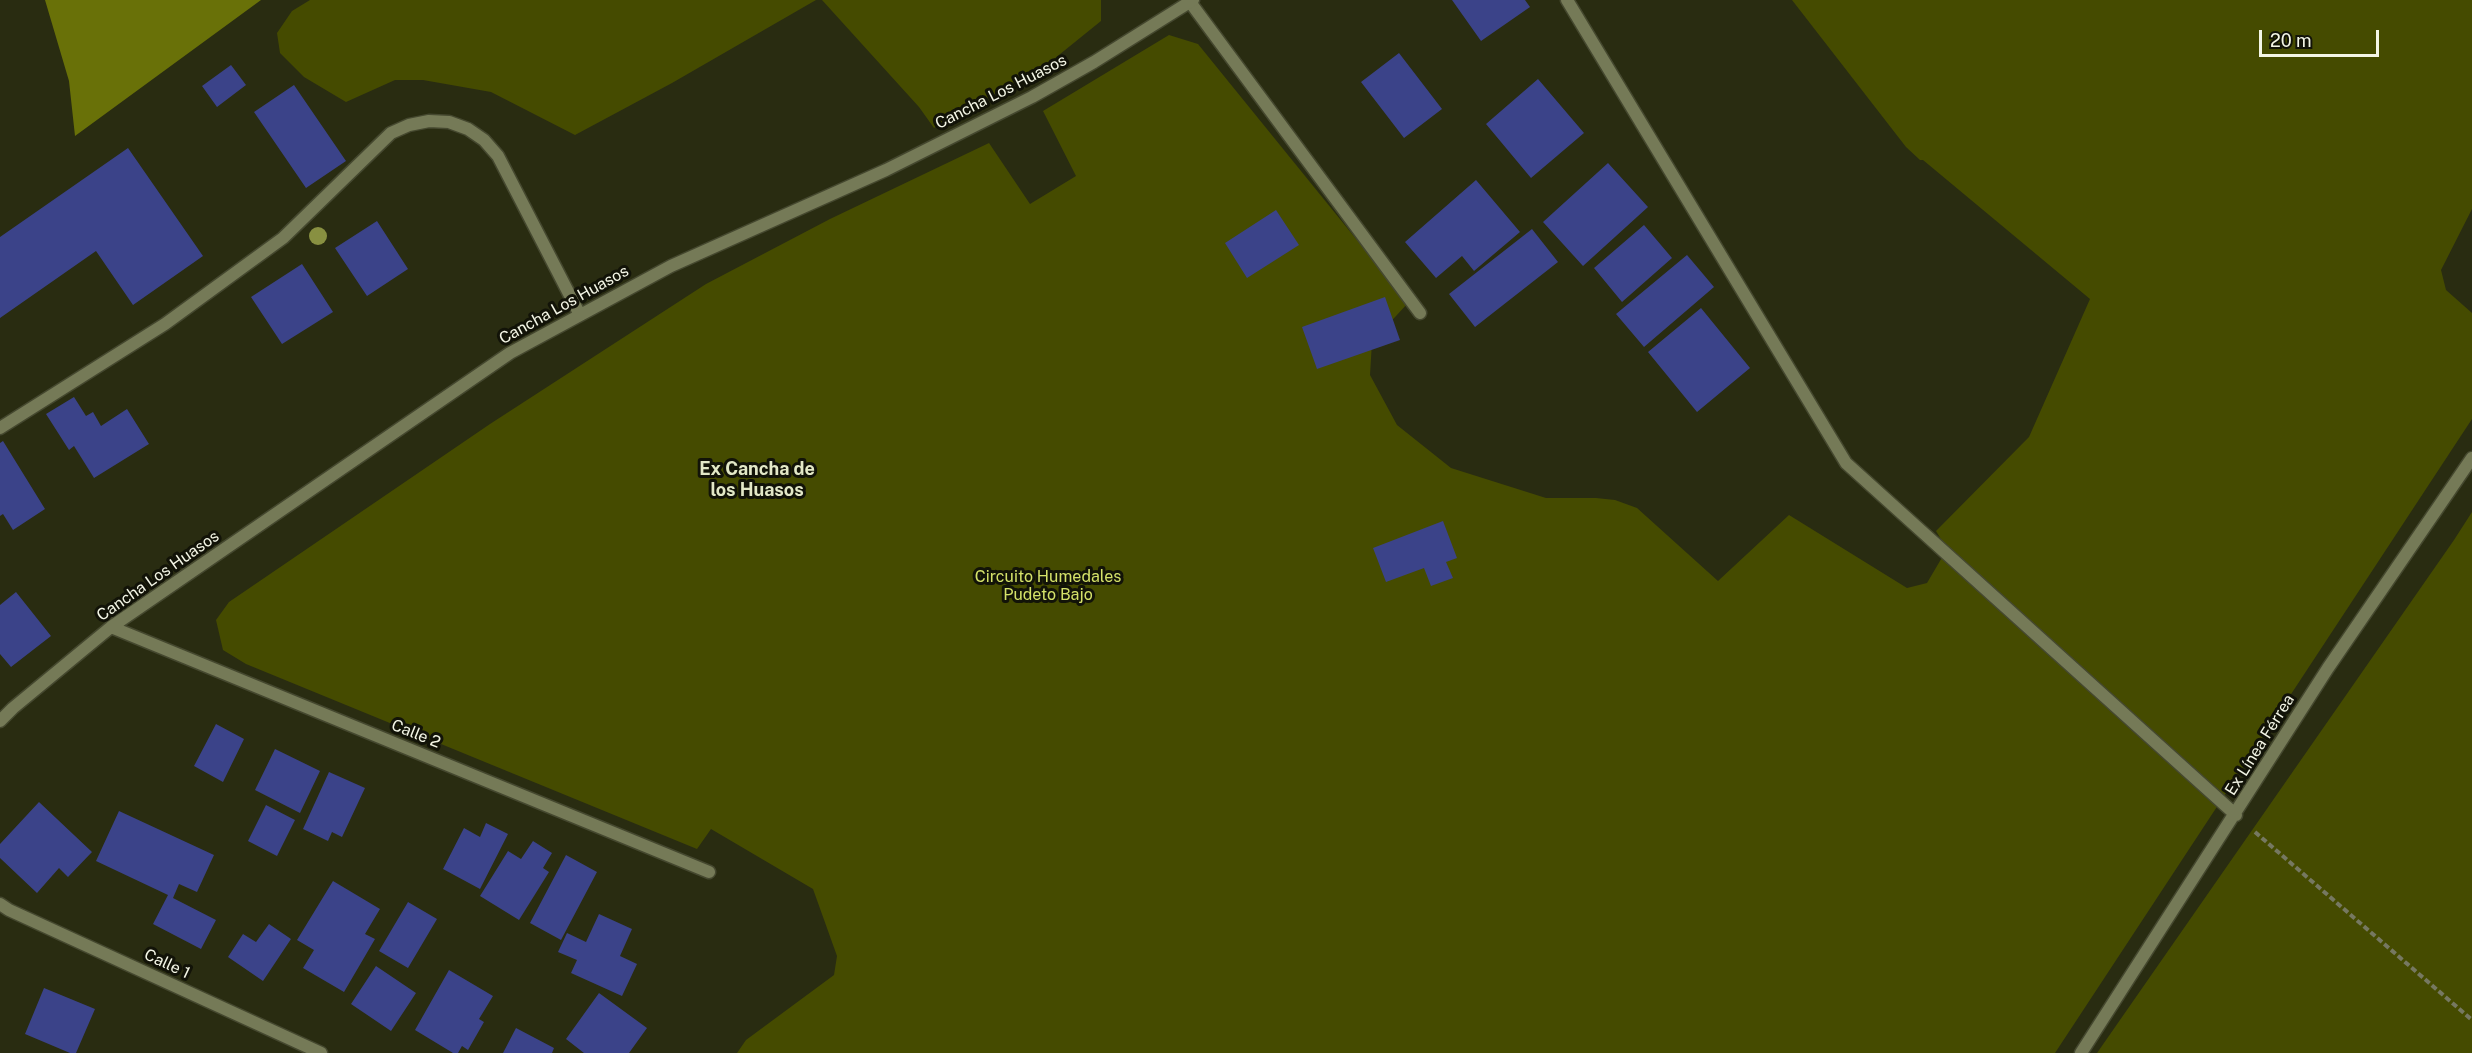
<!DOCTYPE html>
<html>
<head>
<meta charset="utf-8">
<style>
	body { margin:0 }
	#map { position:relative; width:2472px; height:1053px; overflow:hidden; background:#292c11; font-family:"Public Sans",sans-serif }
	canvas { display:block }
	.scale { position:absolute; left:2259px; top:30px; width:120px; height:27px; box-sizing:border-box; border:3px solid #f4f6e6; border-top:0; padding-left:8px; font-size:18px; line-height:21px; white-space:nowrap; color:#f4f6e6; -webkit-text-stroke:4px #121308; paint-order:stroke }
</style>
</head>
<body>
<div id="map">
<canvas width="2472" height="1053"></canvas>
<div class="scale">20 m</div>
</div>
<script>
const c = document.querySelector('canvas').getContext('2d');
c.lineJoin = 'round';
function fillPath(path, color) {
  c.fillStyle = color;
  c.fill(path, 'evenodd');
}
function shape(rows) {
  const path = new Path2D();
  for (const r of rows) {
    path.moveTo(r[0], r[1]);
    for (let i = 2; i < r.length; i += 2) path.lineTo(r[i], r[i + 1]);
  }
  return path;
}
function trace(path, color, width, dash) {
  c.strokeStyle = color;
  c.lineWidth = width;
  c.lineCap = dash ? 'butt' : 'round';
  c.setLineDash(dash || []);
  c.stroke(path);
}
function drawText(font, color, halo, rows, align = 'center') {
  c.font = font + ' "Public Sans",sans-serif';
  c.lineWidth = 6;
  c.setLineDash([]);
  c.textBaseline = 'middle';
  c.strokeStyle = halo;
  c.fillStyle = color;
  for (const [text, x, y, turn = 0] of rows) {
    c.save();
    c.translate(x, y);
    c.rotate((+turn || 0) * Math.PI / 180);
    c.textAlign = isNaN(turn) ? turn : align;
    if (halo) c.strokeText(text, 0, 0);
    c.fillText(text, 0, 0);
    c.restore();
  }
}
const green = shape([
	[310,0,816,0,672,83,575,135,491,92,423,80,395,80,346,102,304,77,280,53,277,33,292,11],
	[822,0,1101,0,1101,21,1049,63,934,128,919,107],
	[1792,0,2472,0,2472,209,2441,270,2446,290,2472,313,2472,419,2055,1053,737,1053,746,1040,834,975,837,956,813,889,711,829,697,849,246,664,223,650,216,620,229,602,490,424,706,284,830,219,989,143,1030,204,1076,176,1043,111,1169,35,1198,44,1408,303,1372,342,1370,375,1397,425,1451,468,1546,498,1596,498,1615,500,1637,508,1718,581,1789,515,1907,588,1927,583,1947,549,1936,531,2029,437,2090,299,1923,160,1920,160,1906,147],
	[2472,512,2472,1053,2097,1053,2454,540]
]);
const water = shape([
	[45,0,261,0,75,136,69,81]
]);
const building = shape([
	[1452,0,1525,0,1530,7,1481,41],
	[1399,53,1442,109,1404,138,1361,82],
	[231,65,246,85,217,107,202,86],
	[1538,79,1584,133,1531,178,1486,124],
	[294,85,346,161,306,188,254,112],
	[128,148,203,256,133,305,96,251,0,318,0,237],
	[1608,163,1648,207,1583,266,1543,222],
	[1476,180,1520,232,1474,271,1462,256,1436,278,1405,242],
	[1276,210,1299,245,1247,278,1225,243],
	[377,221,408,269,367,296,335,248],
	[1644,225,1672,258,1622,302,1594,268],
	[1532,229,1558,262,1475,327,1449,294],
	[1687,255,1714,287,1644,347,1616,314],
	[302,264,333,312,282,344,251,297],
	[1385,297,1400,340,1317,369,1302,327],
	[1701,308,1750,368,1697,412,1648,352],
	[74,397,86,416,93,412,101,426,127,409,149,444,94,478,74,446,69,450,46,414],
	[3,441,45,509,13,530,3,514,0,516,0,443],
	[1443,521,1457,558,1446,562,1453,578,1431,586,1424,568,1386,582,1373,548],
	[16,592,51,636,11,667,0,654,0,605],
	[216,724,244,739,223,782,194,766],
	[275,749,320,771,300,813,255,790],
	[329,772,365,788,342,837,332,832,328,841,303,829],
	[39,802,92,852,68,877,59,868,37,893,0,858,0,844],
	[266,805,295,820,277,856,248,841],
	[119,811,214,855,197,892,179,884,173,898,216,920,201,949,153,924,168,895,96,861],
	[486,823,508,834,480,889,443,869,464,828,480,837],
	[533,841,552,853,543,868,549,872,519,920,480,896,508,851,521,859],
	[566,855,597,872,561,940,530,923],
	[333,881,380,909,365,934,375,939,344,992,303,968,314,950,297,940],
	[408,902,437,919,408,968,379,951],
	[599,914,632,929,620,956,637,964,622,996,571,973,577,960,558,952,567,933,586,942],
	[269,924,291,939,263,981,228,957,243,934,256,942],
	[376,966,416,993,391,1031,351,1004],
	[449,970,493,996,479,1019,484,1022,468,1050,462,1046,458,1053,453,1053,415,1030],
	[44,988,95,1009,76,1053,70,1053,25,1034],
	[599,993,647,1028,629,1053,584,1053,566,1039],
	[516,1028,554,1048,552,1053,503,1053]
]);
const path = shape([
	[2255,832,2472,1020]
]);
const lane = shape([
	[1190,2,1420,313]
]);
const street = shape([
	[1567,0,1846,463,2236,815],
	[0,428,165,324,283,238,391,133,409,125,429,121,449,122,468,129,484,140,498,156,580,315],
	[111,627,709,872],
	[0,721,13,708,111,627,510,353,671,266,886,170,1032,97,1094,62,1193,0],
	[0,904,9,910,321,1053],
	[2081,1053,2328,668,2472,458]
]);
const trees = [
	[318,236]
];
const streetNames = [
	["Cancha Los Huasos",1001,92,-27],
	["Cancha Los Huasos",564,305,-29],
	["Cancha Los Huasos",158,576,-35],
	["Calle 2",416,734,22],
	["Ex Línea Férrea",2260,745,-58],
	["Calle 1",167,964,25]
];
const parkNames = [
	["Circuito Humedales",1048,577],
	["Pudeto Bajo",1048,595]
];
const neighbourhoodNames = [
	["Ex Cancha de",757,469],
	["los Huasos",757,490]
];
fillPath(green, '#454b00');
fillPath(water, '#697108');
fillPath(building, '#3b4389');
trace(lane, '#45482f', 15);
trace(street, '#45482f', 15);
trace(path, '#767861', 4, [6, 3]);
trace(lane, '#757a57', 12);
trace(street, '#757a57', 12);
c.fillStyle = '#889041';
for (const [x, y] of trees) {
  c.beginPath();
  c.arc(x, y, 9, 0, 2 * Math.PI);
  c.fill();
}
drawText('16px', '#f4f6e6', '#121308', streetNames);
drawText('16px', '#d5e269', '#121308', parkNames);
drawText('bold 18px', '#e3e8c7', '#121308', neighbourhoodNames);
</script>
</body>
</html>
